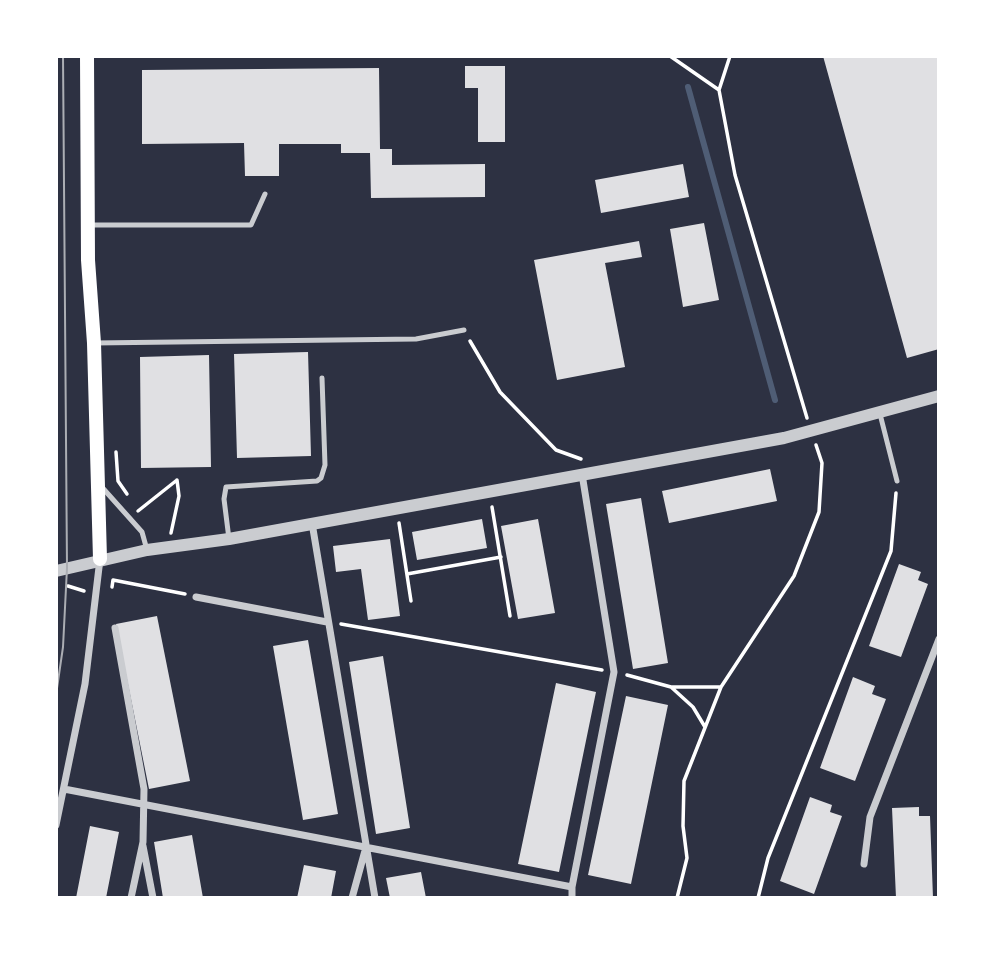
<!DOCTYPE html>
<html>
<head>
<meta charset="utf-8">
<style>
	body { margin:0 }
	#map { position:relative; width:995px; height:954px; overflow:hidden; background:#2d3142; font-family:"Source Serif 4",serif }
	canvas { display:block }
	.frame { position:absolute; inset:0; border:58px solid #fff; pointer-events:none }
</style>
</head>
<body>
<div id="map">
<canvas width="995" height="954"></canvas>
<div class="frame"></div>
</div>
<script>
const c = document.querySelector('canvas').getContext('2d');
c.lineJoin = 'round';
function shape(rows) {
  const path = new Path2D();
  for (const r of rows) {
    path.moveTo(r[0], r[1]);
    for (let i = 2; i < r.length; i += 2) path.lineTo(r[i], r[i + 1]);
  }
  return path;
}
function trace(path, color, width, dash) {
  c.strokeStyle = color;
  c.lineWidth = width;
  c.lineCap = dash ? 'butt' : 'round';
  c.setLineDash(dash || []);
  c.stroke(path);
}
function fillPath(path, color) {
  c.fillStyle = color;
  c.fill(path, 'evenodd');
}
const stream = shape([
	[688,87,775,400]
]);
const building = shape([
	[823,56,939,56,939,349,907,358],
	[465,66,505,66,505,142,478,142,478,88,465,88],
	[379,68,380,149,392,149,392,165,485,164,485,197,371,198,370,153,341,153,341,144,279,144,279,176,245,176,244,143,142,144,142,70],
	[683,164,689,197,601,213,595,180],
	[704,223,719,300,683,307,670,229],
	[639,241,642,257,605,263,625,367,557,380,534,260],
	[308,352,311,456,237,458,234,354],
	[209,355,211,467,141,468,140,357],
	[770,469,777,501,669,523,662,491],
	[641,498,668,663,633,669,606,504],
	[482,519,487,548,417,560,412,532],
	[538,519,555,613,518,619,501,526],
	[390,539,400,616,368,620,361,569,336,572,333,546],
	[899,564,921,572,918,580,928,584,901,657,869,646],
	[157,616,190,781,149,789,116,624],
	[308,640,338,814,303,820,273,646],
	[383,656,410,828,376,834,349,662],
	[853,677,875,686,872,694,886,699,855,781,820,768],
	[556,683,596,692,559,872,518,864],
	[626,696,668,705,631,884,588,875],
	[810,797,832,805,830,812,842,816,814,894,780,881],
	[919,807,919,816,930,816,933,898,896,898,892,808],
	[90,826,119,832,106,898,76,898],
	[192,835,203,898,163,898,154,842],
	[304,865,336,871,331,898,297,898],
	[421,872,426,898,390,898,386,878]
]);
const path = shape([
	[670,56,719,90],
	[730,56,719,90,735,175,807,418],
	[470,341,500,392,556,450,581,459],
	[116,452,118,481,127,494],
	[492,507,510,616],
	[138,511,177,480],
	[399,523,411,601],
	[171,533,179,496,177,480],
	[407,574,501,557],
	[68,586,84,591],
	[112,587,113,580,185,594],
	[341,624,602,670],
	[627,675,671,687,721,687],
	[671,687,693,707,705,727],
	[677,898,687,858,683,826,684,781,721,687,794,576,819,512,822,463,816,445],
	[758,898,768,858,891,551,896,493]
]);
const service = shape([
	[88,225,251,225,265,194],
	[94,343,416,339,464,330],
	[880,414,897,481],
	[100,485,142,532,147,550],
	[229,539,224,499,226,487,317,481,321,478,325,465,322,378]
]);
const minor = shape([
	[312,523,375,898],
	[196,597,327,622],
	[115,628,144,789,143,842,131,898],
	[64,789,572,887],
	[56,825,85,684,100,559],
	[143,846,153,898],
	[864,864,870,817,939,639],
	[352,898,366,847],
	[572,898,572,887,614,672,582,474]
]);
const tertiary = shape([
	[56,571,147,550,229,539,784,438,939,396]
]);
const secondary = shape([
	[87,56,88,260,94,343,100,559]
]);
const tram = shape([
	[56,695,63,647,67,568,63,56]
]);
trace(stream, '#4f5d75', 6);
fillPath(building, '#e0e0e3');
trace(path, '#fff', 3.5);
trace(service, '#caccd0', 5);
trace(minor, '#caccd0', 7);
trace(tertiary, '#caccd0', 12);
trace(secondary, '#fff', 14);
trace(tram, '#abadb3', 2);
</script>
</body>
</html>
